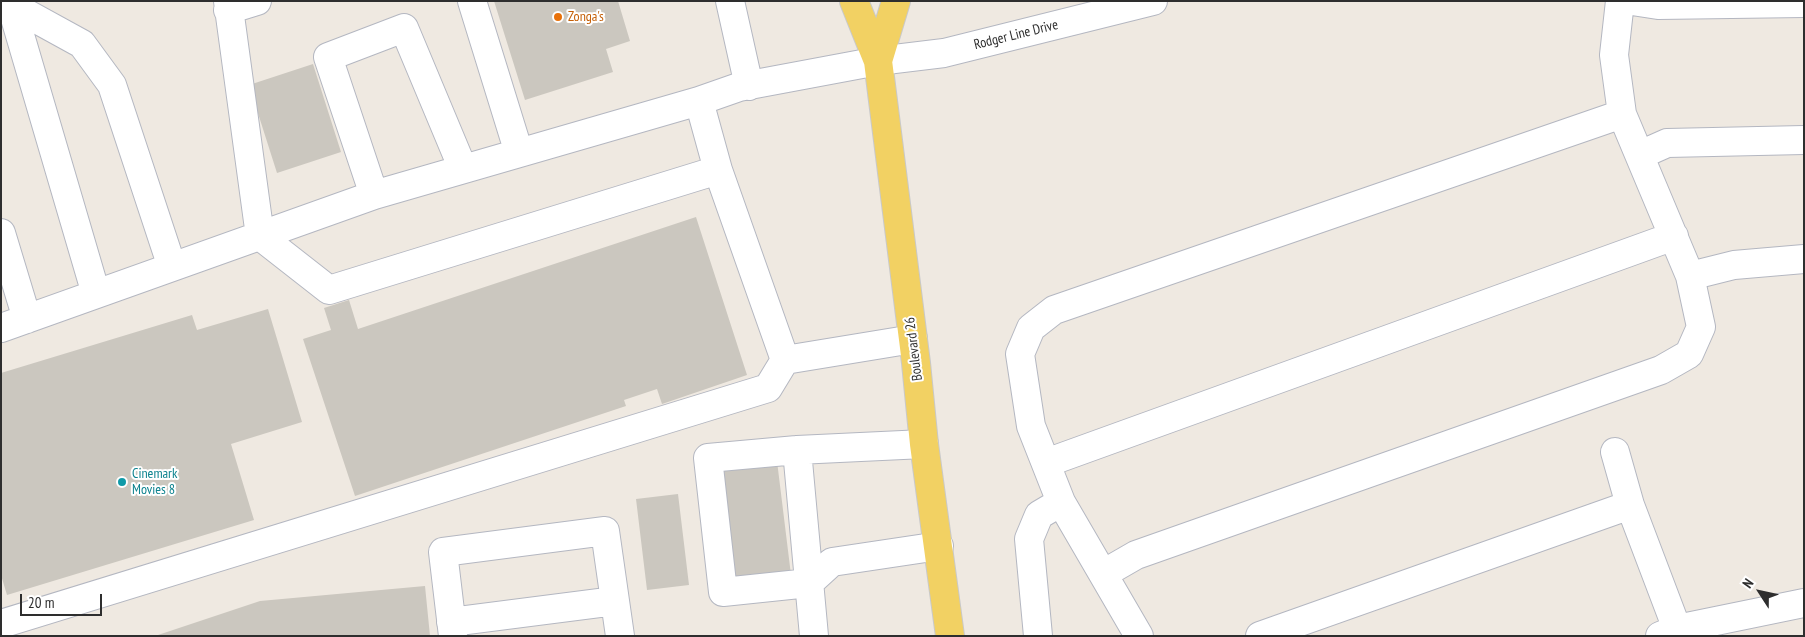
<!DOCTYPE html>
<html>
<head>
<meta charset="utf-8">
<style>
	body { margin:0 }
	#map { position:relative; width:1805px; height:637px; overflow:hidden; background:#efe9e1; font-family:"PT Sans Narrow",sans-serif }
	canvas { display:block }
	.frame { position:absolute; inset:0; border:2px solid #2e2e2e; pointer-events:none }
	.north { position:absolute; left:1735px; top:567px; width:50px; height:50px; -webkit-text-stroke:4px #fff; paint-order:stroke; rotate:305deg; font-size:14px; font-weight:700; line-height:20px; text-align:center; color:#2e2e2e }
	.north::after { content:''; display:block; margin:auto; width:18px; height:22px; background:#2e2e2e; clip-path:polygon(50% 0,100% 100%,50% 72%,0 100%) }
	.scale { position:absolute; left:20px; top:594px; width:82px; height:22px; box-sizing:border-box; border:2px solid #2e2e2e; border-top:0; padding-left:6px; font-size:15px; line-height:18px; white-space:nowrap; color:#2e2e2e; -webkit-text-stroke:4px #fff; paint-order:stroke }
</style>
</head>
<body>
<div id="map">
<canvas width="1805" height="637"></canvas>
<div class="frame"></div>
<div class="north">N</div>
<div class="scale">20 m</div>
</div>
<script>
const c = document.querySelector('canvas').getContext('2d');
c.lineJoin = 'round';
function fillPath(path, color) {
  c.fillStyle = color;
  c.fill(path, 'evenodd');
}
function shape(rows) {
  const path = new Path2D();
  for (const r of rows) {
    path.moveTo(r[0], r[1]);
    for (let i = 2; i < r.length; i += 2) path.lineTo(r[i], r[i + 1]);
  }
  return path;
}
function trace(path, color, width, dash) {
  c.strokeStyle = color;
  c.lineWidth = width;
  c.lineCap = dash ? 'butt' : 'round';
  c.setLineDash(dash || []);
  c.stroke(path);
}
function drawText(font, color, halo, rows, align = 'center') {
  c.font = font + ' "PT Sans Narrow",sans-serif';
  c.lineWidth = 4;
  c.setLineDash([]);
  c.textBaseline = 'middle';
  c.strokeStyle = halo;
  c.fillStyle = color;
  for (const [text, x, y, turn = 0] of rows) {
    c.save();
    c.translate(x, y);
    c.rotate((+turn || 0) * Math.PI / 180);
    c.textAlign = isNaN(turn) ? turn : align;
    if (halo) c.strokeText(text, 0, 0);
    c.fillText(text, 0, 0);
    c.restore();
  }
}
const building = shape([
	[494,1,618,1,630,41,606,49,613,72,525,100],
	[313,64,341,152,277,173,249,85],
	[696,217,747,375,662,404,657,389,624,400,626,406,355,496,303,339,331,330,324,308,349,300,358,329],
	[268,309,302,422,231,444,254,520,7,595,1,575,1,373,192,315,197,330],
	[777,461,791,575,734,581,721,467],
	[678,494,689,585,647,590,636,499],
	[425,586,430,636,155,636,260,601]
]);
const minor = shape([
	[10,1,96,294],
	[228,1,260,236,329,290,718,170,699,101],
	[472,1,519,153],
	[730,1,749,86],
	[1632,1,1658,5,1804,3],
	[11,5,82,44,112,85,172,267],
	[228,10,257,1],
	[1640,155,1667,143,1804,140],
	[718,170,785,360,913,339],
	[374,195,328,57,404,28,463,169],
	[1,233,27,319],
	[1690,276,1734,265,1804,259],
	[1,328,374,195,699,101,739,87,878,61,944,53,1153,1],
	[924,444,797,450,708,458,723,592,809,583,832,562,939,546],
	[797,450,814,636],
	[1615,452,1630,505],
	[1046,463,1674,236],
	[1103,574,1136,555,1661,370,1689,354,1701,327,1690,276,1622,114],
	[451,622,615,601],
	[1,624,768,388,785,360],
	[453,636,443,552,605,531,620,636],
	[1038,636,1029,539,1039,515,1061,502],
	[1139,636,1061,502,1031,426,1020,354,1031,328,1054,310,1622,114,1614,55,1620,1],
	[1260,636,1630,505,1677,629],
	[1660,636,1677,629,1804,603]
]);
const major = shape([
	[854,1,878,61,916,363,924,444,950,636],
	[878,61,896,1]
]);
const markers = [
	[558,17,5,"#e8710a"],
	[122,482,5,"#0f9aa8"]
];
const foodNames = [
	["Zonga's",568,17]
];
const streetNames = [
	["Rodger Line Drive",1016,35,-14],
	["Boulevard 26",914,349,-97]
];
const cultureNames = [
	["Cinemark",132,474],
	["Movies 8",132,490]
];
fillPath(building, '#cbc7bf');
trace(minor, '#b4b7c1', 30);
trace(major, '#c9c9c9', 30);
trace(minor, '#fff', 28);
trace(major, '#f2d163', 28);
for (const [x, y, r, color] of markers) {
  const dot = new Path2D();
  dot.arc(x, y, r, 0, 2 * Math.PI);
  c.fillStyle = color;
  c.fill(dot);
  trace(dot, '#fff', 2);
}
drawText('14px', '#c56008', '#fff', foodNames, 'left');
drawText('14px', '#2e2e2e', '#fff', streetNames);
drawText('14px', '#0d838f', '#fff', cultureNames, 'left');
</script>
</body>
</html>
